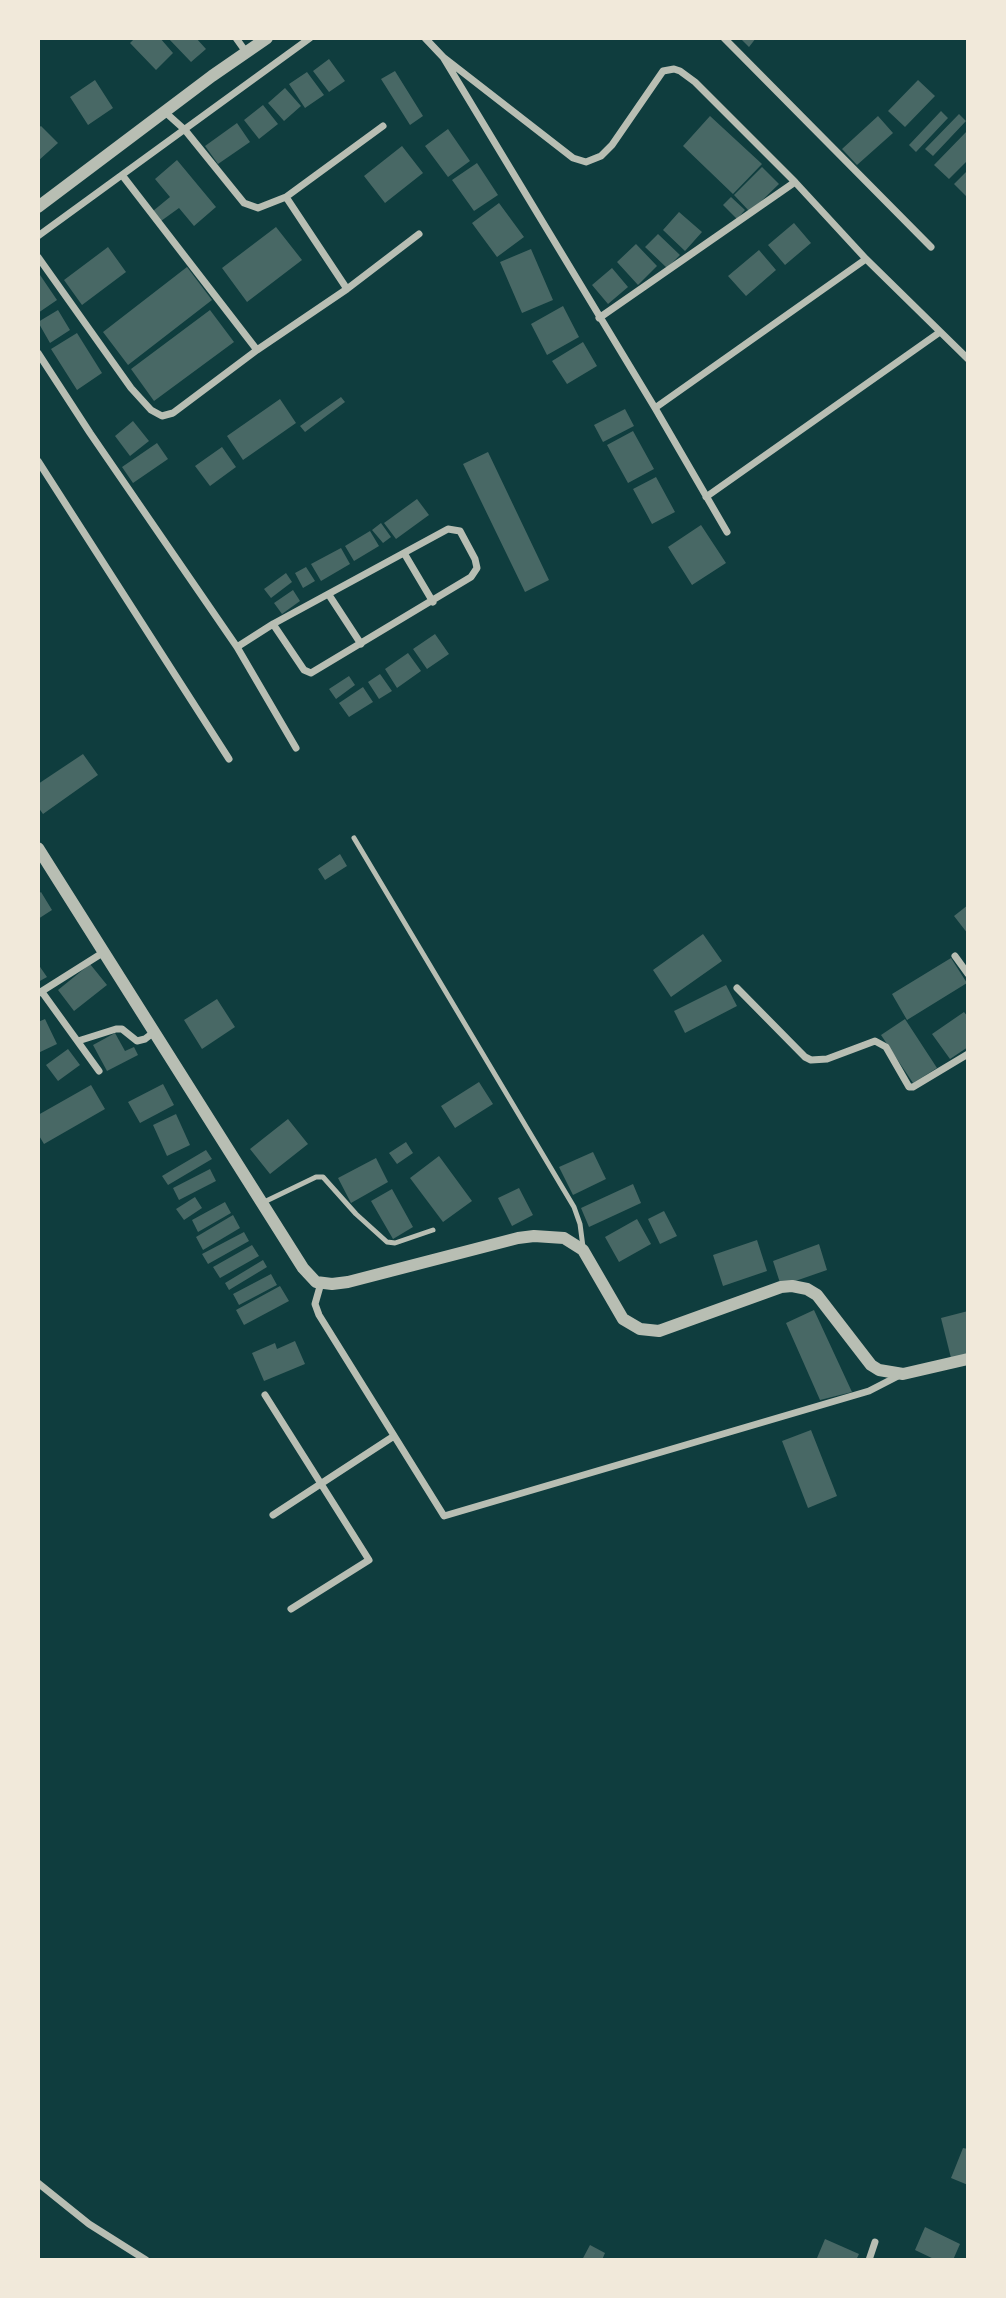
<!DOCTYPE html>
<html>
<head>
<meta charset="utf-8">
<style>
	body { margin:0 }
	#map { position:relative; width:1006px; height:2298px; overflow:hidden; background:#0f3d3e; font-family:Jost,sans-serif }
	canvas { display:block }
	.frame { position:absolute; inset:0; border:40px solid #f1e9da; pointer-events:none }
</style>
</head>
<body>
<div id="map">
<canvas width="1006" height="2298"></canvas>
<div class="frame"></div>
</div>
<script>
const c = document.querySelector('canvas').getContext('2d');
c.lineJoin = 'round';
function fillPath(path, color) {
  c.fillStyle = color;
  c.fill(path, 'evenodd');
}
function shape(rows) {
  const path = new Path2D();
  for (const r of rows) {
    path.moveTo(r[0], r[1]);
    for (let i = 2; i < r.length; i += 2) path.lineTo(r[i], r[i + 1]);
  }
  return path;
}
function trace(path, color, width, dash) {
  c.strokeStyle = color;
  c.lineWidth = width;
  c.lineCap = dash ? 'butt' : 'round';
  c.setLineDash(dash || []);
  c.stroke(path);
}
const building = shape([
	[135,38,160,38,173,53,156,70,130,43],
	[168,38,196,38,206,49,191,62],
	[740,38,756,38,749,47],
	[329,59,345,81,329,92,313,71],
	[395,71,423,116,410,125,381,79],
	[307,72,324,95,305,108,289,84],
	[95,80,113,108,88,125,70,97],
	[918,80,935,96,905,127,888,111],
	[285,88,301,106,284,121,268,103],
	[263,105,278,124,259,139,244,120],
	[941,111,948,118,916,152,909,145],
	[959,114,966,121,933,156,925,149],
	[710,116,762,164,733,194,683,146],
	[878,116,893,133,857,165,842,149],
	[237,123,250,142,218,164,205,146],
	[41,126,58,143,38,161,38,128],
	[448,129,470,161,448,177,425,146],
	[968,130,968,160,949,179,934,165],
	[402,146,423,173,385,203,364,176],
	[177,160,216,207,194,226,179,208,161,221,153,211,170,197,155,179],
	[477,163,498,195,474,211,452,180],
	[762,167,779,184,750,212,734,195],
	[968,170,968,194,966,196,954,184],
	[731,197,745,210,737,219,723,205],
	[499,203,524,237,497,257,472,223],
	[679,212,702,232,685,251,663,230],
	[794,223,811,243,785,265,768,245],
	[276,227,302,260,247,302,222,268],
	[658,234,680,255,667,268,645,247],
	[636,244,657,266,638,285,617,262],
	[108,247,126,272,82,305,64,280],
	[531,249,553,300,522,313,500,262],
	[759,250,776,270,746,296,728,276],
	[187,267,212,300,128,365,103,332],
	[612,268,628,287,608,304,592,285],
	[38,272,57,300,38,313],
	[563,306,579,337,547,355,531,324],
	[58,310,70,330,50,343,38,322],
	[210,310,234,342,154,401,131,369],
	[77,333,102,373,77,390,51,349],
	[583,342,597,366,567,384,552,361],
	[341,397,345,402,305,432,300,426],
	[280,399,296,423,243,460,227,436],
	[625,409,634,426,603,442,594,425],
	[133,421,149,441,130,456,115,436],
	[633,431,654,469,628,483,607,445],
	[157,443,168,459,133,483,122,467],
	[222,447,236,467,210,486,195,466],
	[488,452,549,580,525,592,463,464],
	[656,477,675,512,652,524,633,489],
	[417,499,429,515,396,539,384,523],
	[381,523,391,537,383,543,372,530],
	[701,525,726,563,692,585,668,547],
	[370,531,379,546,354,561,345,546],
	[341,548,350,564,321,581,311,564],
	[306,567,315,581,303,588,295,573],
	[286,573,292,582,271,598,264,589],
	[293,590,300,601,282,614,274,603],
	[435,634,449,654,427,669,413,649],
	[408,653,421,671,397,688,385,669],
	[380,674,392,691,379,699,368,682],
	[349,676,355,685,336,699,329,689],
	[363,687,373,702,349,717,339,703],
	[83,754,98,775,43,814,38,807,38,784],
	[340,854,347,866,325,880,318,869],
	[41,892,52,910,38,919,38,894],
	[968,905,968,934,954,916],
	[703,934,722,961,671,997,653,970],
	[951,958,967,983,907,1020,892,994],
	[38,964,47,977,38,982],
	[90,964,107,985,74,1011,58,990],
	[726,985,737,1006,685,1033,674,1011],
	[217,999,235,1027,202,1049,184,1020],
	[964,1012,968,1017,968,1047,950,1059,932,1034],
	[45,1019,57,1044,38,1053,38,1022],
	[905,1019,937,1068,913,1083,881,1035],
	[115,1033,125,1051,134,1047,138,1055,107,1071,93,1045],
	[68,1049,80,1065,58,1081,46,1065],
	[479,1082,493,1104,455,1128,441,1106],
	[163,1084,174,1105,140,1123,128,1102],
	[91,1085,105,1109,44,1144,38,1134,38,1115],
	[176,1114,190,1145,167,1156,153,1125],
	[288,1119,308,1144,270,1174,250,1149],
	[406,1142,413,1153,397,1164,389,1153],
	[206,1150,212,1159,168,1185,162,1176],
	[593,1152,606,1179,573,1195,559,1167],
	[439,1156,472,1201,443,1222,410,1178],
	[376,1158,388,1182,351,1203,338,1178],
	[210,1169,216,1181,179,1200,173,1188],
	[633,1184,641,1203,589,1227,581,1208],
	[519,1188,533,1215,512,1226,498,1198],
	[392,1189,413,1227,393,1239,371,1201],
	[195,1197,202,1208,184,1220,176,1209],
	[225,1202,231,1213,198,1232,192,1220],
	[664,1211,677,1236,660,1244,648,1219],
	[233,1215,240,1228,203,1250,196,1237],
	[637,1219,651,1244,619,1262,605,1237],
	[244,1232,249,1241,208,1264,202,1254],
	[757,1240,767,1271,723,1286,713,1255],
	[819,1244,827,1270,781,1286,773,1261],
	[252,1245,259,1256,220,1278,213,1267],
	[263,1260,267,1267,229,1290,225,1283],
	[271,1274,277,1285,239,1305,233,1294],
	[280,1286,289,1301,244,1325,236,1310],
	[814,1310,852,1392,820,1400,786,1323],
	[968,1311,968,1354,951,1358,941,1318],
	[295,1341,305,1364,264,1381,252,1353,275,1343,277,1349],
	[811,1430,837,1496,808,1508,782,1441],
	[963,2148,968,2149,968,2185,951,2178],
	[925,2227,960,2244,953,2260,936,2260,915,2250],
	[825,2239,859,2254,856,2260,817,2258],
	[590,2245,605,2253,602,2260,582,2260]
]);
const service = shape([
	[354,838,574,1207,580,1224,583,1247],
	[262,1203,316,1177,323,1177,356,1214,387,1242,395,1243,433,1230]
]);
const minor = shape([
	[236,38,246,52],
	[425,38,443,57,655,408,727,532],
	[724,38,931,247],
	[443,57,573,158,586,162,601,156,612,145,663,71,674,69,680,71,695,82,795,182,866,259,968,359],
	[165,112,185,130,244,203,258,208,286,197,347,289],
	[122,175,257,350],
	[286,197,383,126],
	[38,236,310,38],
	[38,257,131,388,151,410,162,416,173,413,257,350,347,289,419,234],
	[599,318,795,182],
	[38,353,90,433,237,647,296,748],
	[655,408,866,259],
	[38,461,229,759],
	[706,497,940,332],
	[404,553,433,602],
	[329,595,361,644],
	[237,647,273,624,448,529,460,531,475,559,477,568,471,577,311,673,304,670,273,624],
	[955,956,968,974],
	[737,988,805,1057,811,1060,827,1059,875,1041,886,1047,909,1087,913,1087,968,1054],
	[42,992,99,1071],
	[39,993,104,952],
	[78,1041,116,1029,122,1029,137,1041,145,1039,154,1032],
	[321,1283,315,1304,319,1315,444,1516,869,1391,902,1374],
	[265,1395,369,1560,291,1609],
	[273,1515,394,1436],
	[38,2183,89,2224,146,2260],
	[869,2260,875,2242]
]);
const tertiary = shape([
	[38,207,212,76,267,38],
	[38,848,303,1268,316,1282,332,1284,348,1282,518,1238,534,1236,564,1238,583,1250,623,1319,640,1329,659,1331,781,1287,792,1286,807,1289,817,1295,871,1365,879,1370,903,1374,968,1359]
]);
fillPath(building, '#486865');
trace(service, '#b8beb3', 5);
trace(minor, '#b8beb3', 7);
trace(tertiary, '#b8beb3', 12);
</script>
</body>
</html>
